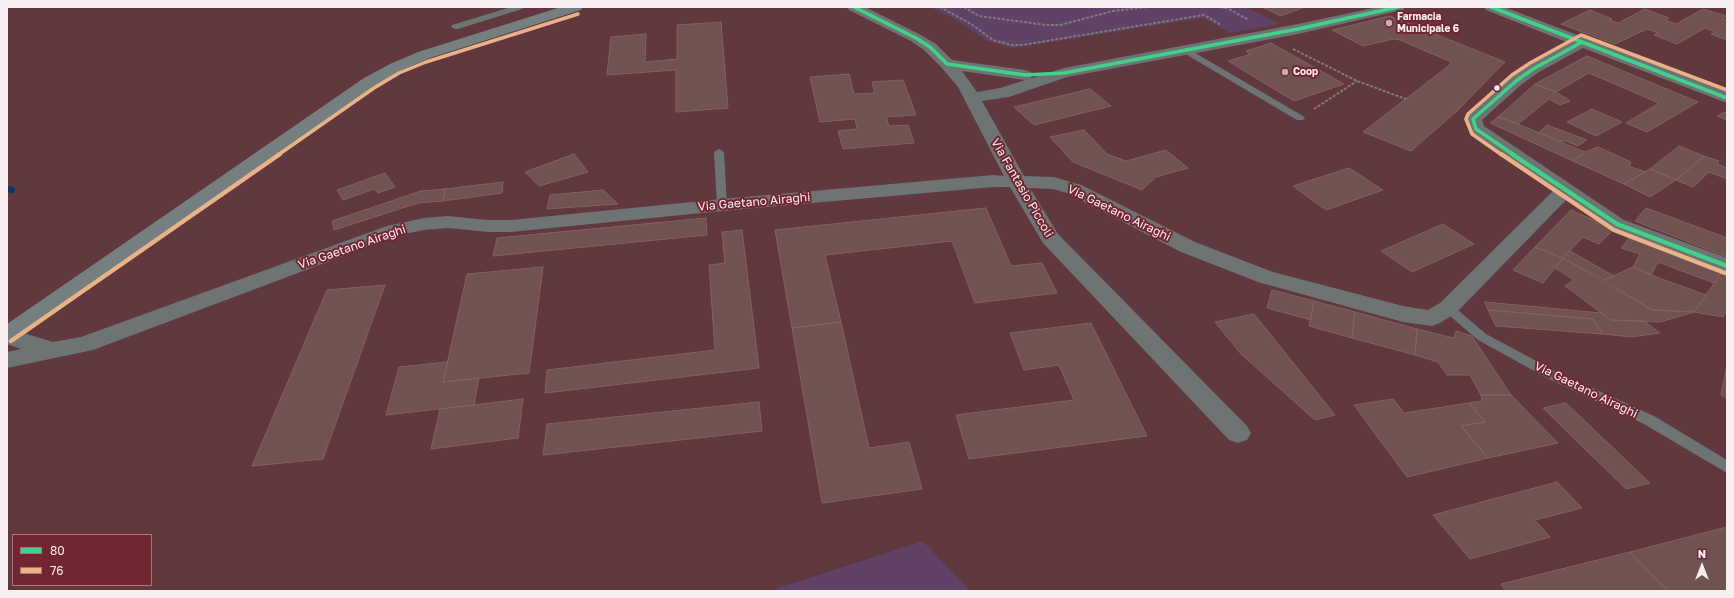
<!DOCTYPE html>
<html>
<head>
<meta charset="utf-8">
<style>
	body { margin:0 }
	#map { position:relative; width:1734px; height:598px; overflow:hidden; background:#60383e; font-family:"Golos Text",sans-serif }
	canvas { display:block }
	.frame { position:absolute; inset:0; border:8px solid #f8eeef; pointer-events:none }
	.legend { position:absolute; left:12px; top:534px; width:140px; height:52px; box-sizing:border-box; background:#722631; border:1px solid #a8767d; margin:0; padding:5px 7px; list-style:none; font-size:12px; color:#f8eeef }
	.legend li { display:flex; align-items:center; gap:8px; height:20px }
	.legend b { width:20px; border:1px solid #a8767d }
	.north { position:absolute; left:1682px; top:546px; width:40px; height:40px; -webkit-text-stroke:3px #722631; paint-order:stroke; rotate:0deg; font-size:11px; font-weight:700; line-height:16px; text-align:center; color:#f8eeef }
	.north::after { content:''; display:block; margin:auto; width:14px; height:18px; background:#f8eeef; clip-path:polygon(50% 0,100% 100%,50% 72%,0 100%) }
</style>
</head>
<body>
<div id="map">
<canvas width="1734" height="598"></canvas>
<div class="frame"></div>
<ul class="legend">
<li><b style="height:5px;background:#40d288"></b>80</li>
<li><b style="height:5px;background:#ebb288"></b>76</li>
</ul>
<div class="north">N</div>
</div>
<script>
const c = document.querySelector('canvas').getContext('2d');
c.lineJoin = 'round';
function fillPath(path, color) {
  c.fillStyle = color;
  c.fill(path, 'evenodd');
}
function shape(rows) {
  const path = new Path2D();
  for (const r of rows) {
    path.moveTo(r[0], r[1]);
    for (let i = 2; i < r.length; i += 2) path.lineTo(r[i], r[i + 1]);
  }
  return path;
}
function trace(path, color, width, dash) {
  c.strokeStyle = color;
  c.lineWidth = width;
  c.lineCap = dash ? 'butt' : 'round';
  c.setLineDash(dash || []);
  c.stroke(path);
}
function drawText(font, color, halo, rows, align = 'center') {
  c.font = font + ' "Golos Text",sans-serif';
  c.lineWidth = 4;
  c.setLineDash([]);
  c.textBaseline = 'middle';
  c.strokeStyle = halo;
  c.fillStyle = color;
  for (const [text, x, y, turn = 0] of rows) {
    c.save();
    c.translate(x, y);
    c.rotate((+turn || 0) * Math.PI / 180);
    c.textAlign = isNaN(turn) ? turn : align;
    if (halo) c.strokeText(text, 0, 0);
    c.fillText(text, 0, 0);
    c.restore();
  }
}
const green = shape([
	[930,7,1245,7,1280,24,1230,33,1203,18,1013,48,987,41,953,18],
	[923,541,970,591,768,591,791,584]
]);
const stream = shape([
	[7,189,12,190]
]);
const building = shape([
	[1262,7,1305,7,1281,16,1262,7],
	[1645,9,1669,18,1665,20,1676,24,1703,9,1726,16,1722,19,1727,20,1727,40,1711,34,1716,32,1705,28,1677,44,1654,35,1658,33,1647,29,1615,44,1561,24,1590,10,1612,19,1609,20,1618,23,1645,9],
	[1390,16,1505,62,1457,111,1411,151,1363,132,1451,64,1449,61,1400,40,1393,39,1363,46,1332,30,1390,16],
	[721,22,728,108,676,112,676,70,607,75,611,37,646,34,645,62,677,59,677,25,721,22],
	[1271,43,1344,84,1294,101,1228,61,1251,54,1246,51,1271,43],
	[1587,56,1698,102,1647,132,1626,123,1659,103,1589,73,1556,92,1535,84,1587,56],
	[849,74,854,94,875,93,872,82,903,80,916,115,886,117,889,126,908,125,914,143,843,149,838,131,857,129,855,119,820,122,810,77,849,74],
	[1535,84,1556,92,1570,101,1560,105,1549,99,1518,124,1498,117,1535,84],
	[1090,89,1111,106,1034,125,1014,107,1090,89],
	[1592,109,1622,122,1596,136,1567,122,1592,109],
	[1725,112,1727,113,1727,120,1717,116,1725,112],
	[1498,117,1518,124,1585,152,1573,161,1490,123,1498,117],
	[1547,125,1587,140,1578,146,1566,141,1559,141,1539,133,1547,125],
	[1084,130,1107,154,1126,161,1166,150,1188,168,1156,177,1142,190,1073,162,1050,137,1084,130],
	[1679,146,1704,156,1676,180,1650,169,1679,146],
	[1598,147,1631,162,1629,166,1645,172,1624,184,1573,161,1585,152,1598,147],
	[574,154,588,172,539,186,525,172,574,154],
	[1704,156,1719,161,1717,164,1727,168,1727,179,1709,172,1693,187,1676,180,1704,156],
	[1349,168,1383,190,1326,210,1293,186,1349,168],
	[1650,169,1676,180,1650,197,1624,184,1650,169],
	[385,173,395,187,378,193,374,189,343,200,337,190,385,173],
	[503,182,502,193,443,201,445,189,503,182],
	[445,189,443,201,418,203,334,230,332,221,421,191,445,189],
	[603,190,618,204,547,209,550,195,603,190],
	[986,208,1011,266,1042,263,1057,293,975,303,952,241,825,255,841,322,792,328,775,230,986,208],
	[1646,208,1727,238,1727,257,1635,221,1646,208],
	[1571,210,1614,229,1599,244,1583,237,1563,258,1535,247,1571,210],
	[706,218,707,235,493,256,497,238,706,218],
	[1443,224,1474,244,1412,272,1381,251,1443,224],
	[742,230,759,368,545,393,547,370,715,350,709,265,725,263,722,232,742,230],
	[1632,235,1722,272,1714,283,1658,262,1651,275,1633,267,1640,254,1621,248,1632,235],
	[1535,247,1563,258,1543,283,1513,270,1535,247],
	[1570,251,1614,276,1604,280,1563,258,1570,251],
	[1563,258,1652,310,1694,312,1660,322,1611,320,1565,286,1574,280,1555,268,1563,258],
	[543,267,529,373,443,382,467,274,543,267],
	[1633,267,1651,275,1706,295,1694,312,1652,310,1604,280,1633,267],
	[1722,272,1727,274,1727,310,1723,317,1694,312,1722,272],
	[385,285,323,459,252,466,327,290,385,285],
	[1272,290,1314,301,1311,320,1267,308,1272,290],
	[1314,301,1355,312,1352,338,1309,326,1314,301],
	[1485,302,1601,313,1611,320,1644,321,1660,333,1631,337,1603,334,1593,319,1488,310,1485,302],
	[1488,310,1593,319,1603,334,1496,326,1488,310],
	[1355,312,1417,329,1415,355,1352,338,1355,312],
	[1254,314,1335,415,1315,420,1241,354,1215,322,1254,314],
	[841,322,869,448,909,442,922,489,822,503,792,328,841,322],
	[1091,323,1147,436,969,459,956,415,1074,400,1059,365,1024,370,1010,333,1091,323],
	[1417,329,1454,338,1456,331,1472,336,1511,395,1481,395,1470,375,1447,375,1438,362,1415,355,1417,329],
	[448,362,443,382,479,378,474,405,386,415,399,367,448,362],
	[1727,365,1727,398,1721,395,1727,365],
	[1481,395,1511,395,1558,443,1488,458,1461,426,1485,422,1469,403,1482,401,1481,395],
	[523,399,518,438,431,449,440,409,523,399],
	[1393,399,1404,413,1469,403,1485,422,1461,426,1488,458,1407,477,1354,405,1393,399],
	[759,402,762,431,543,455,547,424,759,402],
	[1566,403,1650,483,1626,489,1543,408,1566,403],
	[1557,482,1582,508,1535,520,1550,537,1470,559,1433,515,1557,482],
	[1727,527,1727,591,1668,591,1630,552,1727,527],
	[1630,552,1668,591,1506,591,1501,584,1630,552]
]);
const path = shape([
	[940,7,971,24,993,40,1011,45,1022,45,1204,15,1221,25],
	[964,7,979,16,1046,25,1060,25,1113,11,1149,7],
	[1218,7,1226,8],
	[1225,7,1249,20],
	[1293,49,1357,81,1406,99],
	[1314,109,1357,81]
]);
const lane = shape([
	[511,7,523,7,522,9,458,29,455,29,451,27,452,25,511,7],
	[1185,47,1303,116,1305,118,1303,120,1297,120,1182,52,1181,50,1185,47],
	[719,149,724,152,727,205,722,208,717,205,714,152,719,149],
	[1448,304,1452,305,1486,334,1557,372,1654,416,1727,460,1727,473,1644,424,1547,378,1478,340,1444,311,1442,308,1444,305,1448,304]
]);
const street = shape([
	[847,7,865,7,921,35,936,44,952,60,1025,70,1031,72,1033,75,1031,78,1025,80,962,71,977,92,1000,88,1064,68,1298,24,1378,7,1405,7,1403,10,1398,11,1298,34,1067,77,1009,97,982,101,1024,176,1054,177,1081,185,1195,242,1273,272,1403,306,1428,310,1440,303,1554,190,1470,133,1464,119,1510,78,1527,66,1569,43,1486,10,1484,7,1504,7,1727,92,1727,103,1583,48,1539,72,1522,84,1482,120,1484,126,1624,220,1727,258,1727,273,1610,228,1567,199,1456,313,1440,323,1432,326,1403,322,1258,282,1181,252,1067,193,1053,189,1030,188,1058,234,1247,426,1251,433,1247,440,1238,443,1229,440,1043,243,1010,187,993,187,722,211,511,232,488,232,448,228,424,230,399,235,93,350,7,368,7,352,21,349,7,344,7,328,53,342,81,337,387,226,424,218,448,216,488,220,511,220,722,199,993,175,1004,176,958,87,941,67,924,50,911,41,849,10,847,7]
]);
const secondary = shape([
	[561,7,583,7,581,10,430,58,402,70,376,86,15,341,7,343,7,324,364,78,390,64,418,52,561,7]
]);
const bus1Far1 = shape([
	[854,7,916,38,930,47,947,64,1025,75,1064,73,1298,29,1398,7],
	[1491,7,1727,98],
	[1473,119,1476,129,1514,155],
	[1473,119,1516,81,1533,69,1582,42]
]);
const bus1 = shape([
	[1512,154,1617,224,1727,266]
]);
const bus2Far1 = shape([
	[278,155,374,88,399,73,426,62,578,14],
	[1502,155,1472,134,1466,119,1468,114,1512,75,1530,63,1581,35,1727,90]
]);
const bus2 = shape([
	[1501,154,1614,230,1725,273],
	[11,341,280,154]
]);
const markers = [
	[1389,23,4,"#c3aeb1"],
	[1285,72,4,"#c3aeb1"],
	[1497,88,3.5,"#f8eeef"]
];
const farPoinames = [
	["Farmacia",1397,17],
	["Municipale 6",1397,29],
	["Coop",1293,72]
];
const streetNames = [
	["Via Fantasio Piccoli",1022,188,60],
	["Via Gaetano Airaghi",754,202,-5],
	["Via Gaetano Airaghi",1119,213,26],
	["Via Gaetano Airaghi",352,247,-19],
	["Via Gaetano Airaghi",1586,390,26]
];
fillPath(green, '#5f4266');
trace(stream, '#0d3361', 6);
fillPath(building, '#705251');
trace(building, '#836160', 1);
trace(path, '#7f797b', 2, [3, 1.5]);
fillPath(lane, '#6e7474');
fillPath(street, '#6e7474');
fillPath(secondary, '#757f7f');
trace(bus1Far1, '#40d288', 3.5);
trace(bus1, '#40d288', 4.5);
trace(bus2Far1, '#ebb288', 3.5);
trace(bus2, '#ebb288', 4.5);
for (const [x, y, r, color] of markers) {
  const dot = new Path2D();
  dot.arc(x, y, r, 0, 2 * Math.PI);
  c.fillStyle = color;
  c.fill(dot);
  trace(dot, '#722631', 1.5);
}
drawText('bold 10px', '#f8eeef', '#722631', farPoinames, 'left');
drawText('12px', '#f8eeef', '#722631', streetNames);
</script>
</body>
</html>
